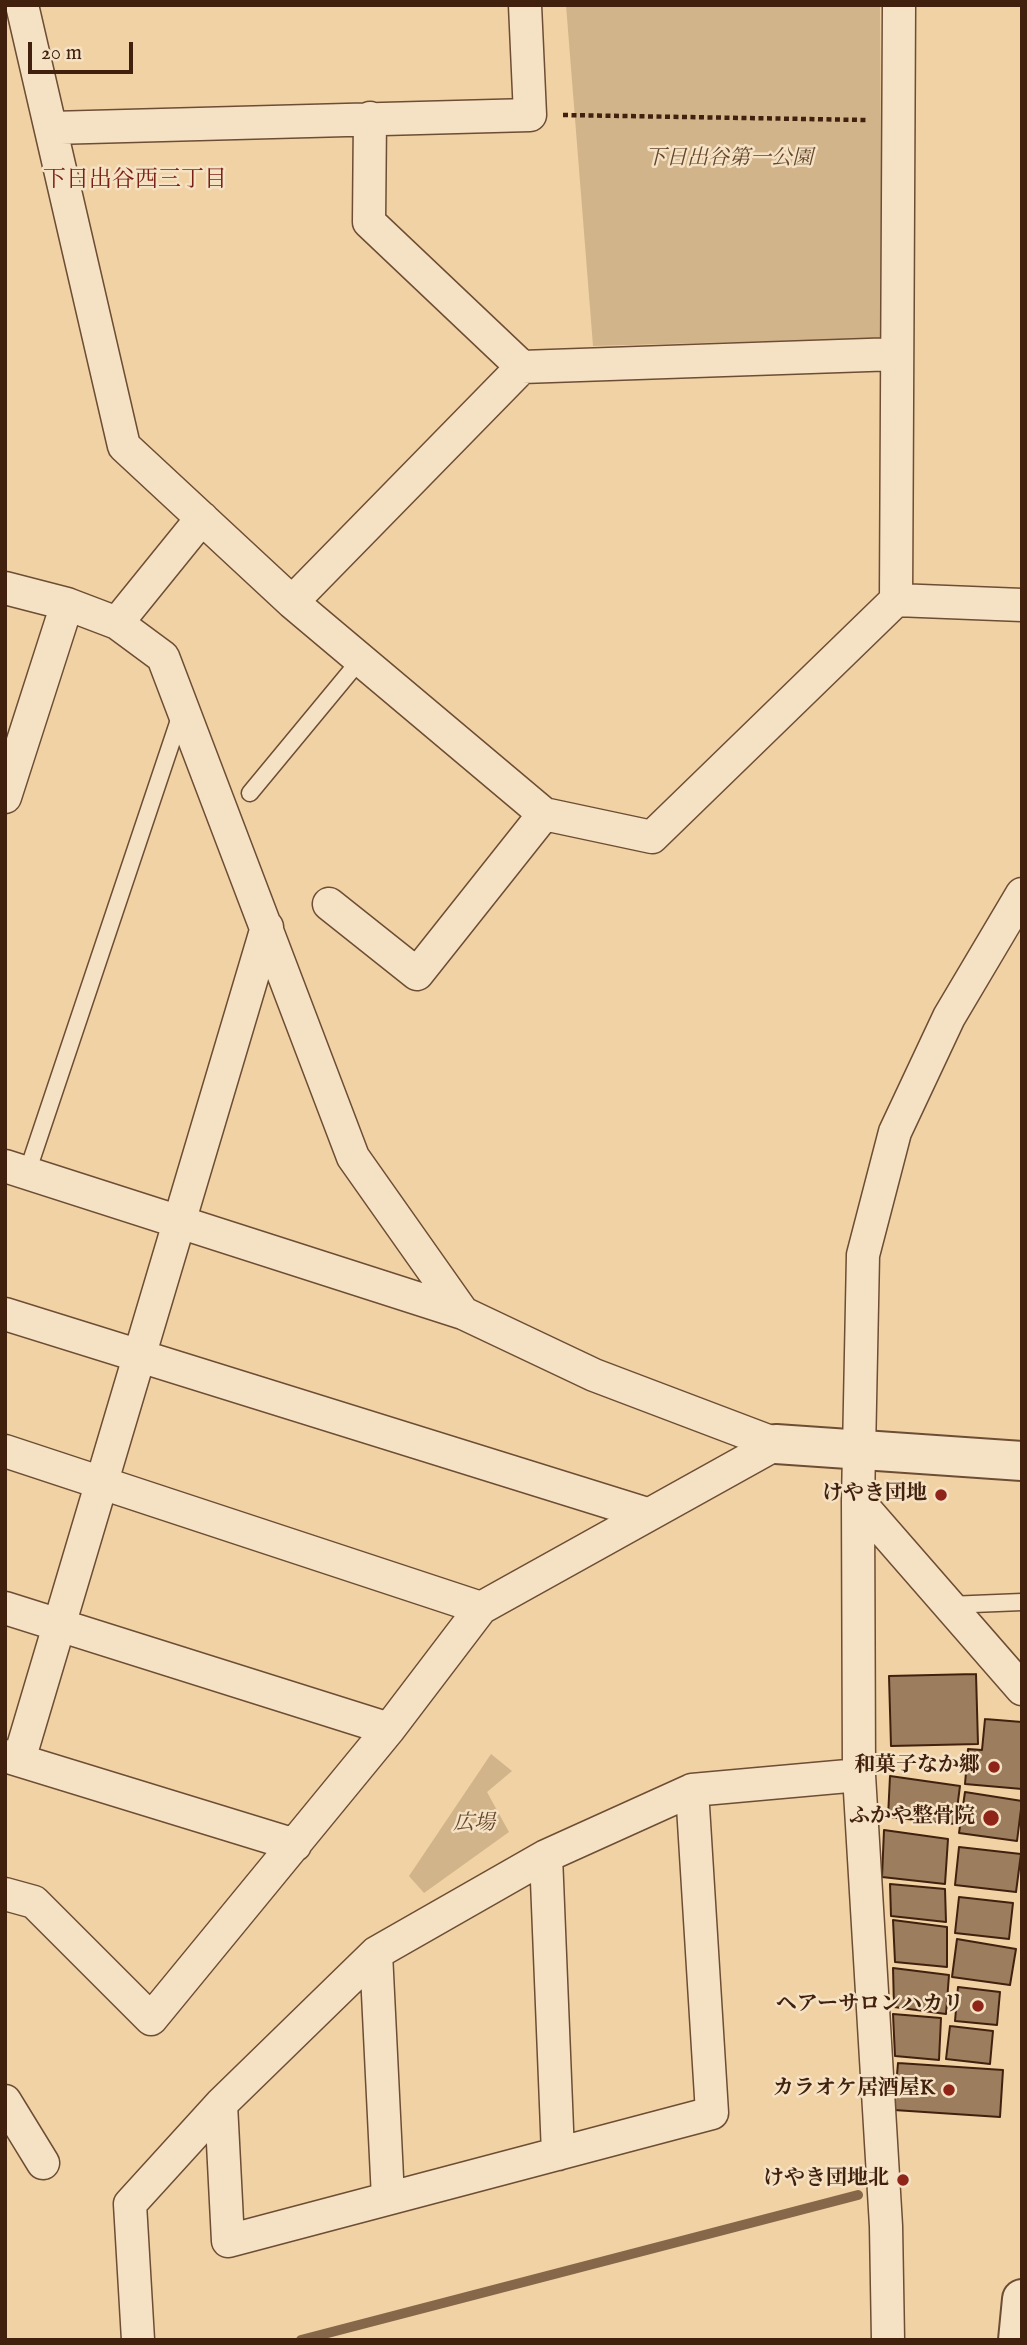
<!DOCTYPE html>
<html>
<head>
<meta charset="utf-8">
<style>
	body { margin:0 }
	#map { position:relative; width:1027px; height:2345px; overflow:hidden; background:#f0d2a5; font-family:"IM FELL English",serif }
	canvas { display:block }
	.frame { position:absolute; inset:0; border:7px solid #41210e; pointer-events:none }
	.scale { position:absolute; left:28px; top:42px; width:105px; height:32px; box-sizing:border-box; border:4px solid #41210e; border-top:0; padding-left:9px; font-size:21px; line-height:24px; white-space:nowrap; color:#41210e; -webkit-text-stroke:5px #f5e2c4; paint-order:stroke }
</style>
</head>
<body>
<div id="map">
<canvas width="1027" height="2345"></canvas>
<div class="frame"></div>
<div class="scale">20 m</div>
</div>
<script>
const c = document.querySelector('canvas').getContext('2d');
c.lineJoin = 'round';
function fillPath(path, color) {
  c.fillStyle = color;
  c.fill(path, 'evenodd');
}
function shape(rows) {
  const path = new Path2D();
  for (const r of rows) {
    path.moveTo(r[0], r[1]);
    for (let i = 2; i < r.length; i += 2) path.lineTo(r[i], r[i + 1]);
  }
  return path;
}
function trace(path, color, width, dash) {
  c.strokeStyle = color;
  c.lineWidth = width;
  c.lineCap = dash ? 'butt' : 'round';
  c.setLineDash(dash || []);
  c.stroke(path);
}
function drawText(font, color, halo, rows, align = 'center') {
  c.font = font + ' "IM FELL English","Noto Serif JP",serif';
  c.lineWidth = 5;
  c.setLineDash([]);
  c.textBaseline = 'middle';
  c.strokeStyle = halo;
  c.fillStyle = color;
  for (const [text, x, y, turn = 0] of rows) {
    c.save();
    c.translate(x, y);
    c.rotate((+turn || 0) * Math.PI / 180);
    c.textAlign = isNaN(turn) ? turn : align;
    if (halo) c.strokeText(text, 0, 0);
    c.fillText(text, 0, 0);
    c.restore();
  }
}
const green = shape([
	[566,5,880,5,882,338,593,346],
	[491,1754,512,1771,487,1792,509,1832,424,1893,409,1876]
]);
const stream = shape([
	[301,2340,858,2195]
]);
const building = shape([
	[976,1674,978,1744,891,1746,889,1676,976,1674],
	[985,1719,1022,1722,1022,1789,965,1784,968,1749,982,1750,985,1719],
	[890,1776,960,1786,955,1824,888,1817,890,1776],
	[965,1792,1022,1801,1017,1841,959,1833,965,1792],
	[884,1830,948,1839,945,1884,882,1877,884,1830],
	[959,1847,1021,1854,1016,1892,955,1885,959,1847],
	[890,1884,945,1889,946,1922,891,1916,890,1884],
	[959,1897,1013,1903,1009,1939,955,1933,959,1897],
	[893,1920,947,1927,947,1967,895,1962,893,1920],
	[957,1939,1016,1949,1010,1985,952,1977,957,1939],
	[893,1968,949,1975,946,2014,894,2007,893,1968],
	[958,1987,1000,1992,997,2025,955,2021,958,1987],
	[893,2014,941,2018,939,2060,895,2056,893,2014],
	[950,2026,993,2031,990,2064,946,2059,950,2026],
	[898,2063,1003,2070,1000,2117,894,2110,898,2063]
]);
const path = shape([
	[563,115,866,120]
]);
const service = shape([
	[250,793,360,660],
	[27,1173,181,714],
	[948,1605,1022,1602]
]);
const minor = shape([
	[22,5,124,446,292,602,544,814,652,837,896,600,899,5],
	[370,118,369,222,522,367],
	[52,128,530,115,525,5],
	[5,588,67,604,117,623,163,657,353,1157,463,1313],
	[896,600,1022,605],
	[292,602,522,367,897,354],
	[117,623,202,518],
	[5,797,67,604],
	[329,904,417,974,544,814],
	[5,1166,463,1313,594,1375,776,1444],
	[5,1314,647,1514],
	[5,1451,481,1608],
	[858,1501,1022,1689],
	[5,1608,389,1729],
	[5,1756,295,1845],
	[19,1760,267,927],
	[546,1856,558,2154],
	[5,1894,34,1902,151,2019,389,1729,481,1608,776,1444],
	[376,1953,388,2198],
	[5,2101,43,2163],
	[221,2104,228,2241,712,2113,692,1790],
	[138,2340,130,2204,221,2104,376,1953,546,1856,692,1790,859,1775],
	[888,2340,886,2226,859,1775,858,1501,863,1255,895,1132,949,1017,1022,894]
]);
const tertiary = shape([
	[776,1444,1022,1461],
	[1018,2340,1022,2299]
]);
const markers = [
	[941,1495,7,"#8f2418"],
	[994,1767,7,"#8f2418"],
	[991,1818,9,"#8f2418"],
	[978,2006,7,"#8f2418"],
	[949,2090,7,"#8f2418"],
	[903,2180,7,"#8f2418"]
];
const parkNames = [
	["下日出谷第一公園",729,160],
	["広場",474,1825]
];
const poiNames = [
	["けやき団地",927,1495],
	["和菓子なか郷",980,1767],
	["ふかや整骨院",975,1818],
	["ヘアーサロンハカリ",964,2006],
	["カラオケ居酒屋K",935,2090],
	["けやき団地北",889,2180]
];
const neighbourhoodNames = [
	["下日出谷西三丁目",135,181]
];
fillPath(green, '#d2b48b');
trace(stream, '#86674a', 10);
fillPath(building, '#9c7d5d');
trace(building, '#41210e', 2);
trace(service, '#6d4d34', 19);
trace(minor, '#6d4d34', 35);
trace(tertiary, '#6d4d34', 42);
trace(path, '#41210e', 4.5, [5, 3.5]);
trace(service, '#f5e2c4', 16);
trace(minor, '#f5e2c4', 32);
trace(tertiary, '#f5e2c4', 38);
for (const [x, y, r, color] of markers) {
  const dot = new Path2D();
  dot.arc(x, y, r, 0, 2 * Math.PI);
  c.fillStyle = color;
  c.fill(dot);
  trace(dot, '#f5e2c4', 2.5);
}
drawText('italic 21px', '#65462d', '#f5e2c4', parkNames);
drawText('bold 21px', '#41210e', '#f5e2c4', poiNames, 'right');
drawText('23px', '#7a1f14', '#f5e2c4', neighbourhoodNames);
</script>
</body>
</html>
